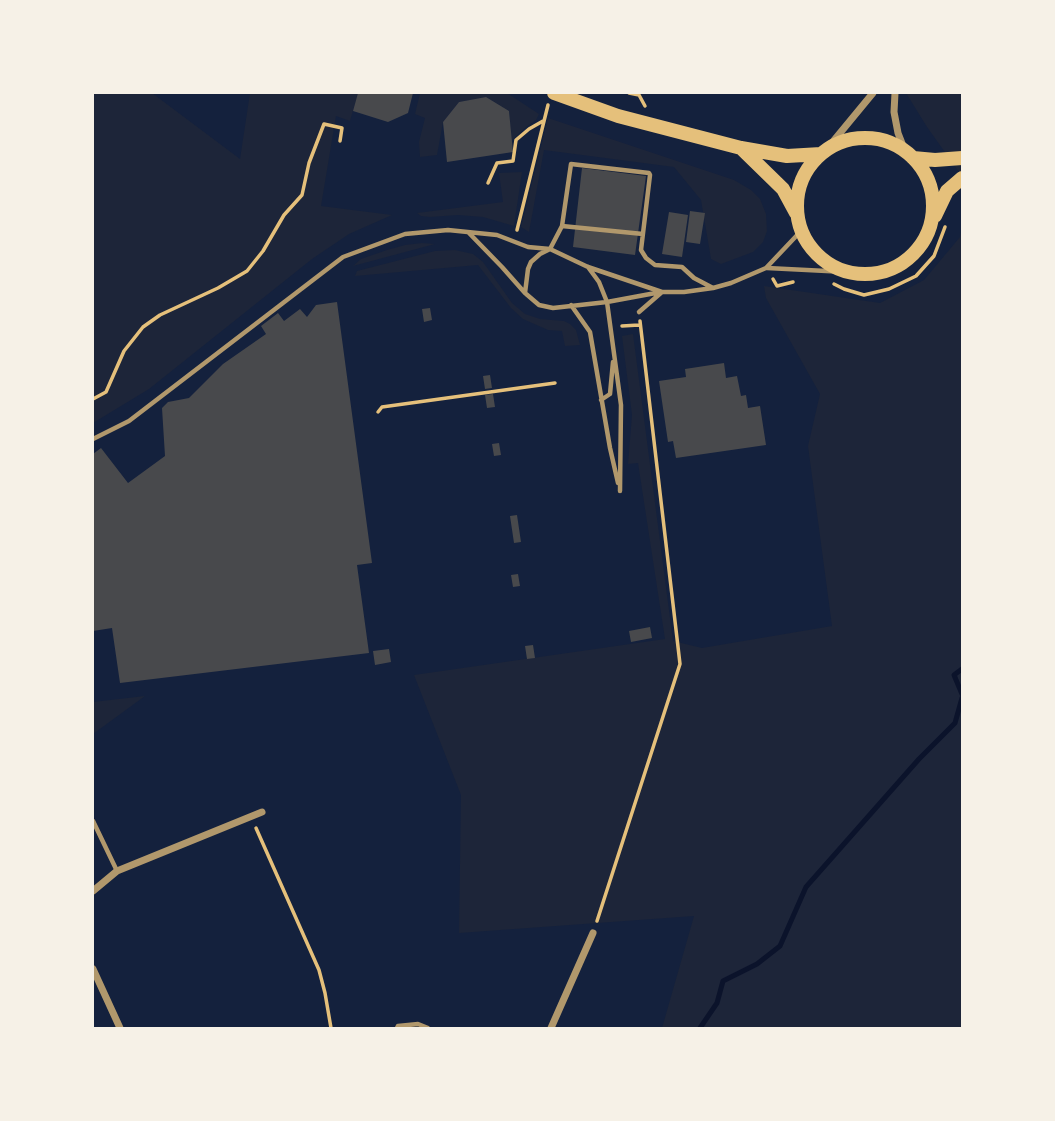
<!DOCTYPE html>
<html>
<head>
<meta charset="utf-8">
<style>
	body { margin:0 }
	#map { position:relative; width:1055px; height:1121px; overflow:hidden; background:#14213d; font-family:Bitter,serif }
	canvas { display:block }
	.frame { position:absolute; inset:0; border:94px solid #f6f1e7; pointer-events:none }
</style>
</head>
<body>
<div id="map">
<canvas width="1055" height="1121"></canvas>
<div class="frame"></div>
</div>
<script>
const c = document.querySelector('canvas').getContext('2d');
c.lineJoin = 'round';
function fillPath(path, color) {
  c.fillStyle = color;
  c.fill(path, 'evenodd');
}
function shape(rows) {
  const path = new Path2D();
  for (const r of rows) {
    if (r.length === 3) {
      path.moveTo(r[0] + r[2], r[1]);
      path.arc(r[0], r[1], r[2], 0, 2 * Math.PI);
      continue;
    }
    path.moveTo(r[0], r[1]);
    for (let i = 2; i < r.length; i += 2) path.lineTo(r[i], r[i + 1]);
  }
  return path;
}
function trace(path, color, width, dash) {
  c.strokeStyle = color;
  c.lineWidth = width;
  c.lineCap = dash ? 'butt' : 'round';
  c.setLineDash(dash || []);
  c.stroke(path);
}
const green = shape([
	[93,93,152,93,240,159,250,93,358,93,350,121,336,116,321,206,392,215,349,234,312,259,149,389,93,423],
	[420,93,507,93,539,114,536,120,526,127,512,140,509,111,486,97,459,102,443,122,437,155,420,157,419,142,425,118,415,114],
	[906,93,962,93,962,176,927,127],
	[548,118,734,180,751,190,760,199,766,214,767,231,763,242,753,252,721,264,711,259,701,200,674,167,544,150,529,232,521,227],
	[522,172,514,226,483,217,458,215,430,217,421,216,417,213,503,202,499,173],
	[962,227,962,1028,662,1028,694,916,459,933,461,795,414,675,665,639,638,463,628,464,632,415,622,336,633,334,673,641,702,648,832,626,808,446,820,394,766,298,764,286,880,303,924,280,960,237],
	[422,243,435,244,353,266,361,259,387,250,405,245],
	[455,250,473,254,483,262,512,303,525,314,540,319,564,321,570,324,576,330,580,345,565,346,562,331,548,330,523,319,511,308,478,265,355,276,357,271,435,251],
	[145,696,93,734,93,702]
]);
const stream = shape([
	[962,669,954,675,962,694],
	[700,1028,717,1003,723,981,757,964,780,946,806,887,919,759,955,723,962,698]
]);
const building = shape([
	[358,93,413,93,408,113,388,122,353,111],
	[486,97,509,111,513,152,447,162,443,122,459,102],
	[582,168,646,176,635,255,573,247],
	[690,211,705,213,700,244,686,242],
	[669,212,688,215,682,257,662,254],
	[337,302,372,563,357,565,369,653,120,683,112,628,93,631,93,454,101,448,128,483,165,456,162,408,168,402,189,398,223,364,266,334,261,326,278,313,284,321,300,309,307,317,316,305],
	[430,308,432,320,424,322,422,309],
	[724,363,726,378,737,376,741,396,746,395,748,408,760,406,766,445,676,458,673,441,668,442,659,381,686,377,685,369],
	[490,375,492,388,485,389,483,376],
	[493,394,495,407,487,408,485,395],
	[499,443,501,455,494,456,492,444],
	[517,515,521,542,514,543,510,516],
	[518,574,520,586,513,587,511,575],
	[650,627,652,638,631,642,629,631],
	[533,645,535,658,527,659,525,646],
	[389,649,391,662,375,665,373,651]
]);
const path = shape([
	[629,93,639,95,645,106],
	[488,183,497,163,513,161,516,140,529,129,543,121],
	[517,230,548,105],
	[773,279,777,286,793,282],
	[834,284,844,289,864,295,889,289,916,276,934,256,945,227],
	[622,326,639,325],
	[93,399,106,392,124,351,143,327,160,315,218,288,247,271,263,251,284,215,302,195,309,163,324,124,342,128,340,141],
	[378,412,382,407,555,383],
	[256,828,319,970,325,993,331,1028],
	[597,921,680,664,640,321]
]);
const service = shape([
	[562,226,643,234],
	[469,233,502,267,525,293],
	[588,267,599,282,607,302,621,405,620,491],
	[767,268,846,272],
	[661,292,607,302,553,308,539,305,525,293,528,269,531,262,540,254,550,249,562,226,571,164,649,173,650,175,641,250,646,258,655,265,682,267,694,278,713,288],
	[571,305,590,332,610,448,618,483],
	[639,312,662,292,684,292,713,288,731,283,766,268,801,231],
	[601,400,610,394,613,362],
	[93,439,129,421,343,257,405,234,448,230,497,235,528,247,550,249,588,267,662,292],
	[93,821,117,871],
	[397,1028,398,1026,418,1024,428,1028]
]);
const minor = shape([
	[895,93,894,112,898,133,905,151],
	[826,150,873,93],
	[93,891,117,871,262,812],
	[93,969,120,1028],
	[551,1028,593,933]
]);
const primary = shape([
	[554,93,618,116,741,148,787,156,821,154],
	[865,206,68],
	[741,148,783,189,796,213],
	[913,158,935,160,962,158],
	[935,216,947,191,962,178]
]);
fillPath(green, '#1d2539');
trace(stream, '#0b132b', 5);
fillPath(building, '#48494c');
trace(path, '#e5c07b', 3.5);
trace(service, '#b1986c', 4.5);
trace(minor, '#b1986c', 7);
trace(primary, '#e5c07b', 14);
</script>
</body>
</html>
